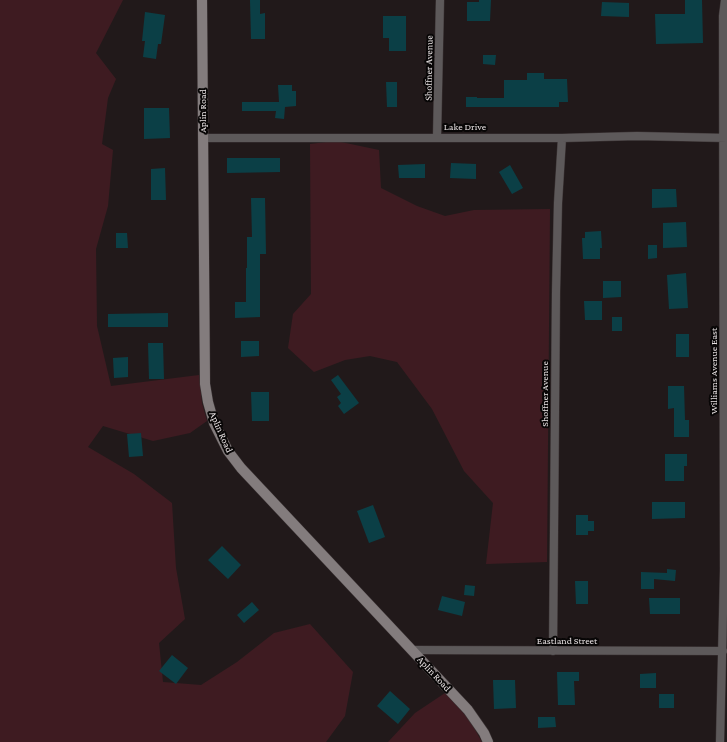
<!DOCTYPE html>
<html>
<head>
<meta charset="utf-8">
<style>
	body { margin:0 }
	canvas { display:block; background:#21191a }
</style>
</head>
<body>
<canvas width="727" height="742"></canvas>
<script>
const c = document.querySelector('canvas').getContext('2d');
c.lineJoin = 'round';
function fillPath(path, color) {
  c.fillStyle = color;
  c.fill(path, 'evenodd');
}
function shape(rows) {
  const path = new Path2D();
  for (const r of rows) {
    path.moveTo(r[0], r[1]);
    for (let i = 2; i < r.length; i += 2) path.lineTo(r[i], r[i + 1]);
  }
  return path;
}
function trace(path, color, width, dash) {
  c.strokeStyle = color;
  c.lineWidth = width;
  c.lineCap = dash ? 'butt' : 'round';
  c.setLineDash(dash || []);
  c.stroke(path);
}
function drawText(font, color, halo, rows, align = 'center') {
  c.font = font + ' "Crimson Pro",serif';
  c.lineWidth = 4;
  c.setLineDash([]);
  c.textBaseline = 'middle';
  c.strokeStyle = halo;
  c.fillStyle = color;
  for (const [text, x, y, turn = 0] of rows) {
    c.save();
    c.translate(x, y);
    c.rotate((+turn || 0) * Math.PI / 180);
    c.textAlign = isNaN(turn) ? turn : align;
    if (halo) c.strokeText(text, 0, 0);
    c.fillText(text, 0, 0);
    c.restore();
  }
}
const green = shape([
	[0,0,123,0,96,53,116,79,108,98,102,144,113,150,108,206,96,249,97,326,111,386,199,375,202,403,207,421,190,433,153,441,103,426,88,447,134,474,172,503,176,568,185,619,159,643,163,682,201,685,237,662,274,633,310,624,353,672,345,716,326,742,0,742],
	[326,142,341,142,379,150,381,188,417,206,445,216,474,210,550,209,547,562,486,564,493,503,464,471,432,409,397,362,370,356,345,360,314,372,288,348,293,314,311,294,310,144],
	[445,693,469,719,482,742,388,742,415,713]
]);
const building = shape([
	[250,0,260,0,260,14,265,13,265,39,251,39],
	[479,0,491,0,490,21,467,21,467,2,479,2],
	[685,0,702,0,703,43,656,44,655,14,685,14],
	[602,2,629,3,629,17,601,16],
	[145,12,165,15,161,44,158,44,156,59,143,57,145,41,142,41],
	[383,16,406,16,406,51,389,51,389,38,383,38],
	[483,55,496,55,495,65,483,64],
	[527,73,544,73,544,79,567,79,568,102,559,102,559,107,466,107,466,97,477,97,477,98,504,98,504,80,527,80],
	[386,82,397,82,397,107,387,107],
	[278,85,292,85,292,91,296,91,296,106,285,107,284,119,275,118,276,111,242,111,242,102,279,102],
	[144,108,169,108,170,138,144,139],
	[227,158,280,158,280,172,227,173],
	[451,163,476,164,476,179,450,178],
	[425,164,425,178,399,178,398,165],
	[510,165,523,188,512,194,499,172],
	[165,168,166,200,151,200,151,169],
	[652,189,676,189,677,207,652,208],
	[251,198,265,198,266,254,260,254,260,317,235,318,235,302,246,302,246,268,247,268,247,237,252,237],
	[686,222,687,247,663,248,663,223],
	[601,231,602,248,600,248,600,259,583,259,582,238,585,238,585,232],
	[116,233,127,233,128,248,116,248],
	[648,245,657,245,657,258,648,259],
	[686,273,688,308,669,309,667,275],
	[603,281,621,281,621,297,603,298],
	[584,301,602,301,602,320,585,320],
	[168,313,168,327,108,327,108,314],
	[612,317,622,317,622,331,612,331],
	[676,334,689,334,689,357,676,357],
	[241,341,259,341,259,356,241,357],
	[148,343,163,343,164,379,149,379],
	[128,357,128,377,114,378,113,358],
	[338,375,359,403,344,414,338,406,341,403,337,397,341,394,331,380],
	[668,386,684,386,685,420,689,420,689,437,674,437,674,408,668,409],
	[251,392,269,392,269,421,252,421],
	[141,433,143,456,129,457,127,434],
	[665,454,687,454,687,466,684,466,684,481,665,481],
	[652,502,685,502,685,518,652,519],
	[373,505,385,537,369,543,357,511],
	[576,515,588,515,588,521,594,521,594,531,588,531,588,535,576,535],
	[222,546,241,565,228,579,208,560],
	[667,569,676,570,675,581,654,579,654,589,641,589,641,572,667,573],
	[575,581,588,581,588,604,576,604],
	[465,585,475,586,474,596,464,595],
	[442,596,465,602,462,616,438,610],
	[649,598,680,598,680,614,650,614],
	[252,602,259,610,244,623,237,615],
	[172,655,188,668,176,684,159,671],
	[557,672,579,672,579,681,574,681,575,705,558,705],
	[656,673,656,688,640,688,640,674],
	[493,680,515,680,516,708,494,709],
	[390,691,410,709,398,724,377,706],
	[659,694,674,694,674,708,659,708],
	[538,717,555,717,556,727,538,728]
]);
const street = shape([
	[437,137,440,0],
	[203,138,562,138,637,136,727,138],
	[412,650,723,651],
	[553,651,556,292,558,203,562,138],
	[720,742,724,571,723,16,725,0]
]);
const secondary = shape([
	[202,0,205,384,208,402,214,423,228,451,241,468,468,710,484,733,488,742]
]);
const streetNames = [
	["Shoffner Avenue",429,68,-89],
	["Aplin Road",203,111,-90],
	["Lake Drive",465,127],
	["Williams Avenue East",714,371,-90],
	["Shoffner Avenue",545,394,-90],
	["Aplin Road",221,432,66],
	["Eastland Street",567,641],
	["Aplin Road",434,674,47]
];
fillPath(green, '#3e1b21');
fillPath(building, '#0b3f46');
trace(street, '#3d3536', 9);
trace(secondary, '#3d3536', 11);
trace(street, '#5d595a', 8);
trace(secondary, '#837c7d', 10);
drawText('10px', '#e7e1e2', '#080606', streetNames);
</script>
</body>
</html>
